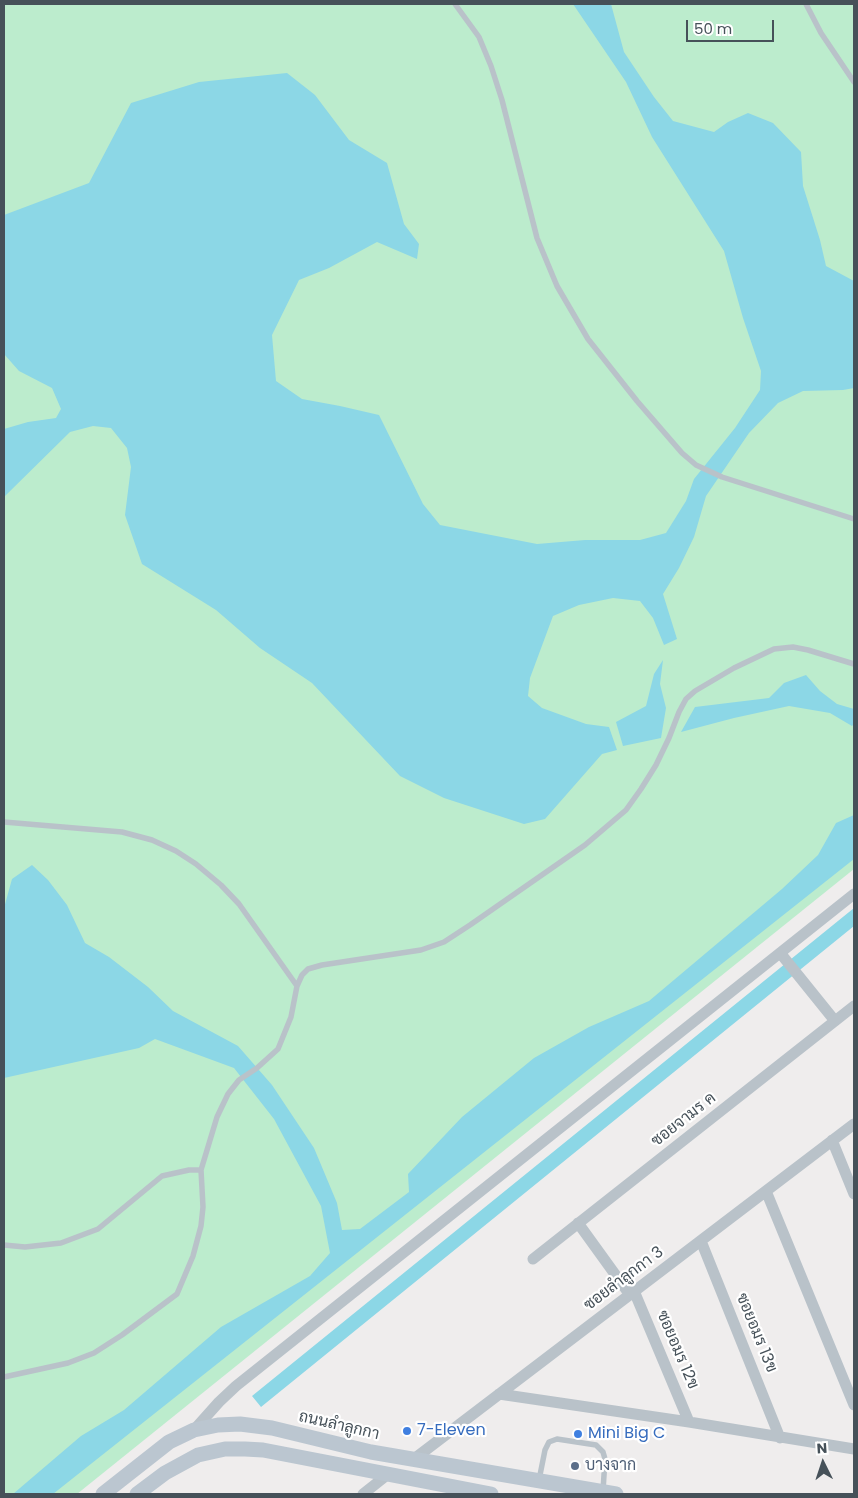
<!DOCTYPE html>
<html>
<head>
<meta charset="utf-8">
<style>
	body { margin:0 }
	#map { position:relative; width:858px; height:1498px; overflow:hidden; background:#efeded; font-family:Poppins,sans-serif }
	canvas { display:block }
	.frame { position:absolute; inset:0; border:5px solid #465159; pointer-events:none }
	.north { position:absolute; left:798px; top:1438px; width:50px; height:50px; -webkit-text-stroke:4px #fff; paint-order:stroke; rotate:356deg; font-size:14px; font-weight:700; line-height:20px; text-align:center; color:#465159 }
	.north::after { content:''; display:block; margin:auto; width:18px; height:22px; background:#465159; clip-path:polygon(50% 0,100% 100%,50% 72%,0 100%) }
	.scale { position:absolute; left:686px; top:20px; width:88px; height:22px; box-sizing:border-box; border:2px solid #465159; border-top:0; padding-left:6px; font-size:15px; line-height:18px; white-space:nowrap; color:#465159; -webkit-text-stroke:4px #fff; paint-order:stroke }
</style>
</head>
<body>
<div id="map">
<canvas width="858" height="1498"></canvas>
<div class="frame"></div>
<div class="north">N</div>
<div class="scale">50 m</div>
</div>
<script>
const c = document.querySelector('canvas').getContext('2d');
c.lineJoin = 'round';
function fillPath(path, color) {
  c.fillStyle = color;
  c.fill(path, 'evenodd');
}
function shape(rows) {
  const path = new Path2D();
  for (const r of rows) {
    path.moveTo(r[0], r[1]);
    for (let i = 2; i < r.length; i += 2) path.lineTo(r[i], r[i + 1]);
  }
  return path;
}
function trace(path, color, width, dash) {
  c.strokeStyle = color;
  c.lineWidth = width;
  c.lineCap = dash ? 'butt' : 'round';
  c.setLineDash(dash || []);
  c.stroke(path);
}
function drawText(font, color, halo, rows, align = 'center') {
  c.font = font + ' Poppins,Sarabun,sans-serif';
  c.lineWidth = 4.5;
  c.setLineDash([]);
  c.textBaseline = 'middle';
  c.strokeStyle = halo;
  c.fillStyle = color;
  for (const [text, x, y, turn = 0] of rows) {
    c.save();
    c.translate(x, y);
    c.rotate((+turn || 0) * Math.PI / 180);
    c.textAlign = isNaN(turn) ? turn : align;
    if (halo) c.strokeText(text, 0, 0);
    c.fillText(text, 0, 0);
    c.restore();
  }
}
const green = shape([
	[4,4,854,4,854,869,77,1494,4,1494]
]);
const water = shape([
	[573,4,611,4,624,52,654,97,673,121,714,132,728,122,748,113,773,123,801,152,803,186,820,240,826,266,854,281,854,388,843,390,803,391,778,403,749,433,706,496,694,537,679,568,663,594,677,639,664,645,653,618,640,601,613,598,579,605,553,616,530,678,528,696,542,708,586,724,609,727,617,750,602,754,545,819,524,824,444,798,400,776,312,683,260,648,216,610,142,564,125,515,131,467,127,448,111,428,93,426,70,432,4,497,4,429,28,422,56,418,61,409,52,388,19,371,4,354,4,215,89,183,131,103,199,82,287,73,315,95,349,140,387,163,404,224,419,244,417,259,377,242,329,268,299,280,272,335,276,381,302,399,340,406,379,415,423,504,440,525,537,544,585,540,640,540,666,533,686,501,694,479,735,428,760,390,761,371,743,318,724,251,652,137,626,82],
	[663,660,660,684,666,708,661,738,623,746,616,722,646,706,654,674],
	[806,675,820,691,837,704,854,709,854,724,852,726,830,713,789,706,734,718,681,732,695,707,769,698,784,683],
	[854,815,854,859,53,1494,13,1494,81,1436,124,1410,221,1327,310,1276,330,1253,321,1206,274,1119,234,1068,155,1039,139,1048,4,1078,4,908,12,879,32,865,48,880,67,905,85,943,109,957,148,987,173,1011,238,1046,272,1085,314,1148,337,1203,342,1230,360,1229,409,1192,408,1174,462,1117,534,1058,589,1027,649,1001,782,889,818,855,836,823],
	[854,908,854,926,261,1407,252,1396]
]);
const service = shape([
	[455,4,479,37,491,66,502,100,537,238,557,286,588,339,637,401,682,453,696,465,722,477,854,519],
	[806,4,821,33,854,82],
	[4,822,122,832,152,840,176,851,196,864,221,885,239,904,297,986],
	[4,1245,25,1247,61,1243,98,1229,162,1176,189,1170,201,1170,217,1117,228,1094,239,1080,257,1068,278,1049,291,1017,297,986,302,975,308,969,322,965,421,950,444,942,470,925,585,845,626,810,641,789,656,765,669,738,679,712,686,699,695,691,734,668,774,649,793,647,808,650,854,664],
	[4,1377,68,1363,94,1353,122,1335,177,1294,193,1256,201,1226,203,1207,201,1170],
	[539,1480,545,1450,549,1442,557,1439,596,1445,603,1452,605,1459,603,1491]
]);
const minor = shape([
	[781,954,835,1021],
	[832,1140,854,1194],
	[766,1191,854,1405],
	[578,1223,630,1295],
	[701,1241,780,1438],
	[533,1259,854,1006],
	[634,1291,689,1422],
	[499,1394,689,1422,854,1449],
	[194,1430,219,1402,236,1386,854,894],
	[414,1459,854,1124],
	[363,1494,387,1475]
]);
const secondary = shape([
	[103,1494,169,1442,194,1430,218,1425,240,1424,272,1428,371,1452,616,1494],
	[137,1494,165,1473,198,1455,225,1449,245,1449,263,1450,491,1494]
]);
const markers = [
	[407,1431,5,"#3f7fe0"],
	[578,1434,5,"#3f7fe0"],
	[575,1466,5,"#5c6f8a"]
];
const streetNames = [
	["ซอยจามร ค",684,1120,-38],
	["ซอยลำลูกกา 3",624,1279,-37],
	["ซอยอมร 13ข",756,1333,68],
	["ซอยอมร 12ข",677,1350,67],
	["ถนนลำลูกกา",339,1426,13]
];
const shopNames = [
	["7-Eleven",417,1431],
	["Mini Big C",588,1434]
];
const serviceNames = [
	["บางจาก",585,1466]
];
fillPath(green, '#bceccd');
fillPath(water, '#8cd7e6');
trace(service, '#b9c2c9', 5.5);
trace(minor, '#b9c2c9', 11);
trace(secondary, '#bbc6d0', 15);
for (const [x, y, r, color] of markers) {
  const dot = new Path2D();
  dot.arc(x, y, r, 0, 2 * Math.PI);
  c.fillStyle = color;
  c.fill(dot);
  trace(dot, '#fff', 2);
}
drawText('16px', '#465159', '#fff', streetNames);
drawText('16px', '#366cbe', '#fff', shopNames, 'left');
drawText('16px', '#4e5e75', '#fff', serviceNames, 'left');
</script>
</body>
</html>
